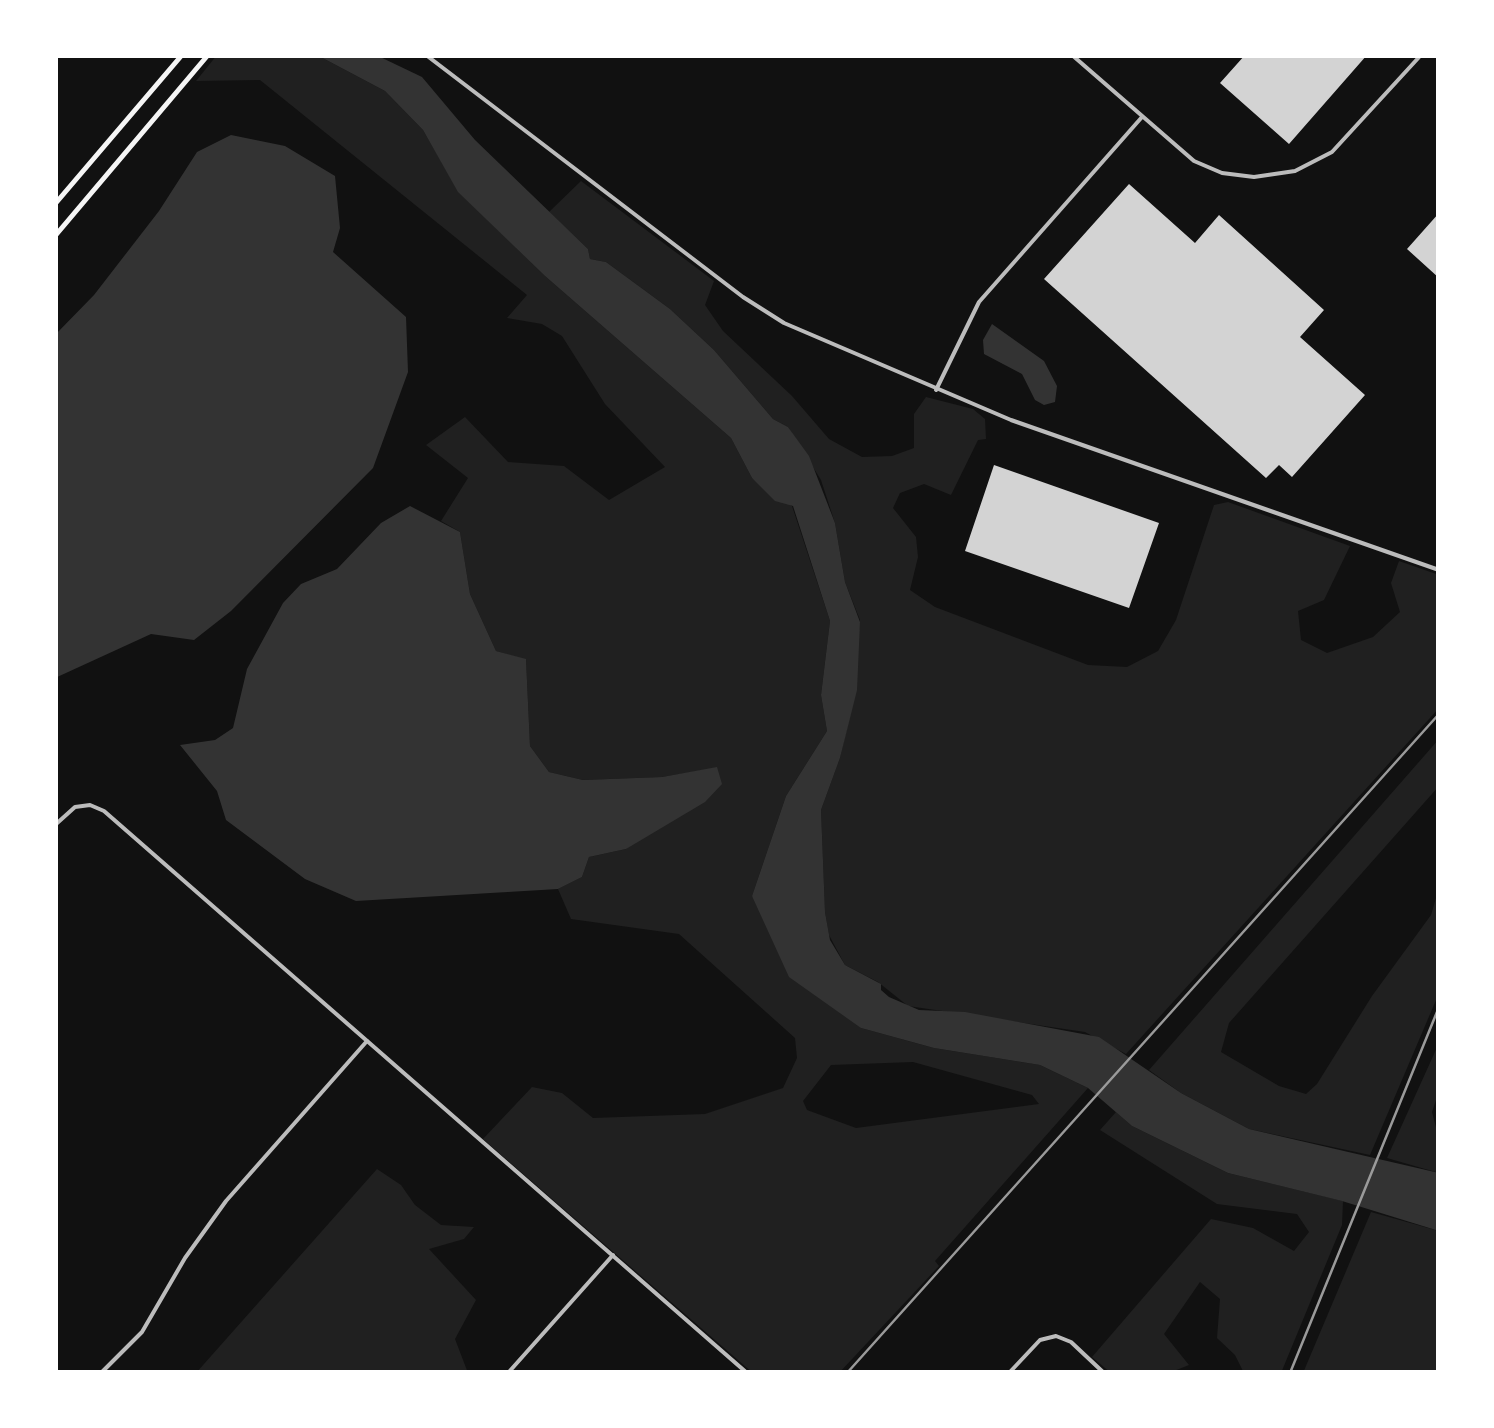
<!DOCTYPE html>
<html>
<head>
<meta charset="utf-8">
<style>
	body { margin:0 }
	#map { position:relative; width:1494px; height:1428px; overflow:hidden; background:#111; font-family:"IBM Plex Sans",sans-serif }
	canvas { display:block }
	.frame { position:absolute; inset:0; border:58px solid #fff; pointer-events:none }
</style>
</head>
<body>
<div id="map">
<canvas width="1494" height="1428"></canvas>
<div class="frame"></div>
</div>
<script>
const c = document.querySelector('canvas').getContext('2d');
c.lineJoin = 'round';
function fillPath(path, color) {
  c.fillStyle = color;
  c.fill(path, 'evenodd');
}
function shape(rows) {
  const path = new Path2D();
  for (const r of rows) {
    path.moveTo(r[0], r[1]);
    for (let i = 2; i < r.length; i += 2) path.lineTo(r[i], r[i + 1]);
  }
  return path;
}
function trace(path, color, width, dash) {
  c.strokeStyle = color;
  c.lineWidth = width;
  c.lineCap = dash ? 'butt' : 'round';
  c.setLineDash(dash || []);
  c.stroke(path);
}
const green = shape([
	[217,55,317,55,385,91,423,130,459,192,545,276,731,438,752,478,792,506,830,621,821,695,827,731,786,796,752,896,861,1028,934,1048,1040,1065,1088,1088,935,1261,939,1266,839,1373,753,1373,483,1139,532,1087,562,1093,593,1118,705,1114,783,1088,797,1058,795,1038,679,934,571,919,558,889,582,877,589,857,626,849,717,768,662,777,583,780,549,772,530,746,526,660,496,651,470,594,460,532,441,521,468,478,426,445,465,417,508,462,564,466,609,500,665,467,605,404,562,336,542,324,507,318,527,295,260,80,196,81],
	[913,1062,1032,1095,1039,1104,856,1128,807,1110,803,1101,831,1065],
	[581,181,714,281,705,305,723,331,792,396,829,439,862,457,892,456,914,448,914,414,926,397,973,409,985,419,986,439,978,440,951,495,924,484,900,493,893,508,916,537,918,557,910,590,935,607,1088,665,1127,667,1158,651,1176,620,1214,505,1228,502,1350,546,1324,600,1298,611,1301,640,1327,653,1373,637,1400,612,1391,583,1399,561,1439,575,1439,708,1126,1054,1085,1032,908,1006,878,982,845,965,829,935,825,912,821,810,840,758,851,710,860,620,845,582,835,523,821,480,788,427,773,419,714,350,670,309,606,262,590,259,588,249,549,212],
	[1439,739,1439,786,1229,1023,1221,1052,1279,1086,1306,1094,1317,1084,1372,996,1431,915,1439,888,1439,993,1370,1155,1249,1129,1181,1093,1149,1070],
	[1439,1043,1439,1091,1432,1112,1439,1139,1439,1173,1387,1158],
	[1116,1112,1132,1126,1228,1173,1343,1201,1342,1225,1281,1373,1244,1373,1235,1355,1217,1338,1220,1299,1200,1282,1164,1334,1189,1365,1169,1373,1111,1373,1092,1357,1211,1219,1253,1228,1294,1251,1309,1232,1297,1214,1217,1204,1100,1130],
	[377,1169,401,1185,415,1205,441,1225,474,1227,464,1239,429,1249,476,1300,455,1339,468,1373,196,1373],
	[1371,1212,1439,1231,1439,1373,1303,1373]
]);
const water = shape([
	[317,55,376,55,422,77,475,140,588,249,590,259,606,262,670,309,714,350,773,419,788,427,809,456,835,523,845,582,860,622,857,690,840,758,821,810,825,912,830,940,845,965,881,984,881,990,889,997,919,1010,965,1012,1099,1037,1181,1093,1249,1129,1439,1173,1439,1231,1342,1201,1228,1173,1132,1126,1088,1088,1040,1065,934,1048,861,1028,789,977,752,896,786,796,827,731,821,695,830,621,793,506,775,501,752,478,731,438,545,276,458,192,423,130,385,91],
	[231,135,285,146,335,176,340,228,333,252,406,317,408,372,373,468,231,611,194,640,151,634,55,678,55,335,94,295,159,211,197,152],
	[992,324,1044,361,1057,386,1055,402,1044,405,1035,400,1022,374,984,354,983,340],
	[410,506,460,532,470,594,496,651,526,659,530,746,549,772,583,780,662,777,717,767,722,784,705,802,626,849,589,857,582,877,558,889,356,901,305,879,226,820,217,791,180,745,215,740,233,728,247,669,283,603,301,584,337,569,381,523]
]);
const building = shape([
	[1245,55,1367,55,1289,144,1220,83],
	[1129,184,1195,243,1219,215,1324,310,1300,337,1365,395,1292,477,1279,465,1266,478,1044,279],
	[1439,213,1439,278,1407,249],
	[994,465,1159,523,1129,608,965,551]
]);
const minor = shape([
	[1072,55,1194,161,1222,173,1254,177,1295,171,1332,152,1421,55],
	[936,390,979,302,1142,117],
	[101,1373,142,1332,185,1258,226,1201,367,1041],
	[508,1373,613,1255]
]);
const tertiary = shape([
	[426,55,743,297,784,323,1011,420,1439,570],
	[55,825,75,807,90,805,104,811,747,1373],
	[1009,1373,1040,1340,1056,1336,1071,1342,1104,1373]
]);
const primary = shape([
	[55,204,182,55],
	[55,236,208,55]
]);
const rail = shape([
	[847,1373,1439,714],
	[1290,1373,1439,1007]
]);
fillPath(green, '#202020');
fillPath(water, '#333');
fillPath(building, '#d3d3d3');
trace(minor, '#bcbcbc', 4);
trace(tertiary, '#bcbcbc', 4);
trace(primary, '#f5f5f5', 5);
trace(rail, '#9a9a9a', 2.5);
</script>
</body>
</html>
